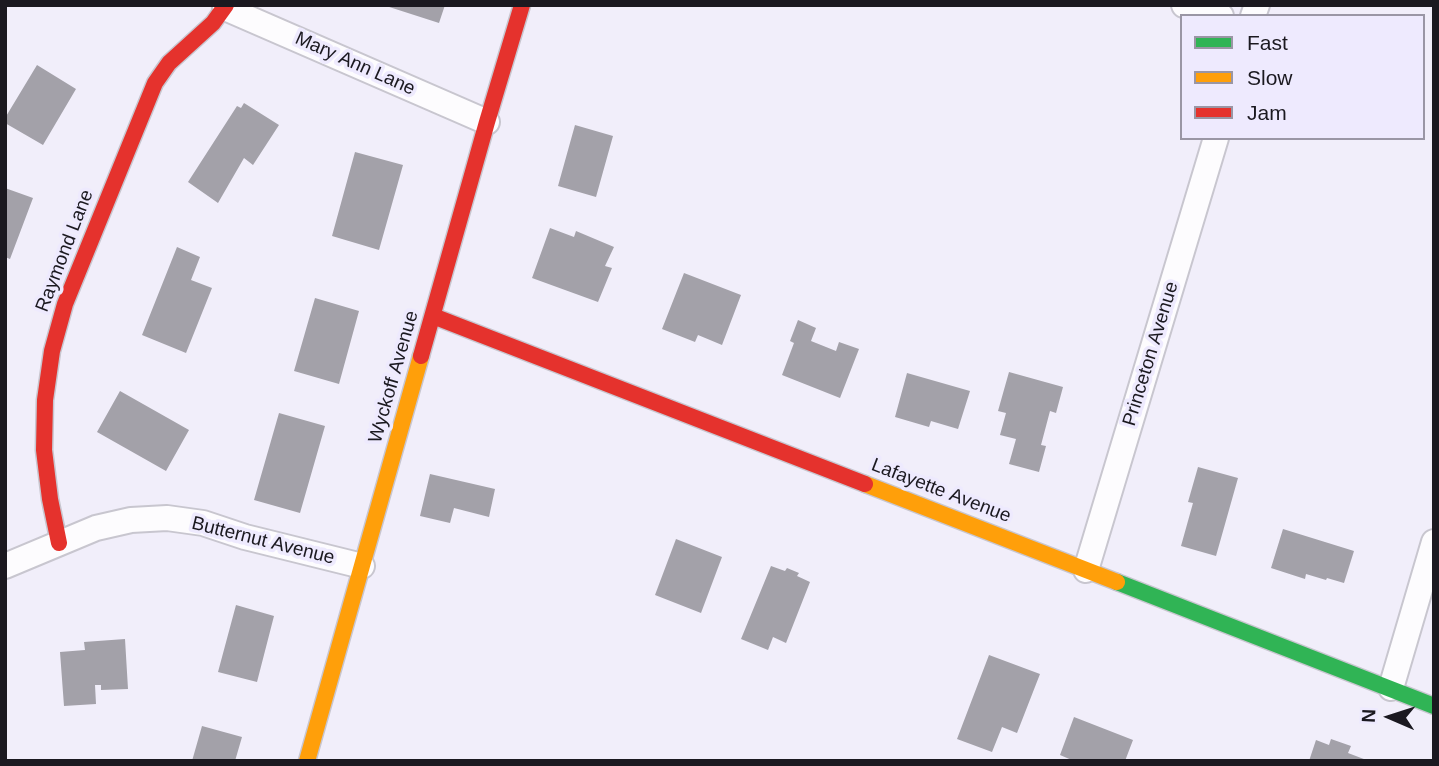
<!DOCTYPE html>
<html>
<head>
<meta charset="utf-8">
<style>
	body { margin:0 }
	#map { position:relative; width:1439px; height:766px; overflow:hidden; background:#f1eefa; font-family:Arial,sans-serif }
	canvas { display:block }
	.frame { position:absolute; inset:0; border:7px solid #1b1920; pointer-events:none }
	.legend { position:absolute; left:1180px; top:14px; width:245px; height:126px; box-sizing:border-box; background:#eeeafe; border:2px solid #9a96a5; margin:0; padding:9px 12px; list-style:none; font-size:21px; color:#1b1920 }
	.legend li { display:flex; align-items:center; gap:14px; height:35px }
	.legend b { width:35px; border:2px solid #9a96a5 }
	.north { position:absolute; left:1355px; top:682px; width:70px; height:70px; -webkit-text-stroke:5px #eeeafe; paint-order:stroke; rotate:273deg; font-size:19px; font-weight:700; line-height:28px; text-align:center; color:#1b1920 }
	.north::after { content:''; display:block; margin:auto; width:24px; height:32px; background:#1b1920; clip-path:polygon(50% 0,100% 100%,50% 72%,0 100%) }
</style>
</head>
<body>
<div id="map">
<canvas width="1439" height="766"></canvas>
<div class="frame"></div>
<ul class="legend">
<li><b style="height:9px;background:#30b455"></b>Fast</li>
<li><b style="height:9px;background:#ff9f0a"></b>Slow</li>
<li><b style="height:9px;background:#e5322d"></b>Jam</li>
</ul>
<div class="north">N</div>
</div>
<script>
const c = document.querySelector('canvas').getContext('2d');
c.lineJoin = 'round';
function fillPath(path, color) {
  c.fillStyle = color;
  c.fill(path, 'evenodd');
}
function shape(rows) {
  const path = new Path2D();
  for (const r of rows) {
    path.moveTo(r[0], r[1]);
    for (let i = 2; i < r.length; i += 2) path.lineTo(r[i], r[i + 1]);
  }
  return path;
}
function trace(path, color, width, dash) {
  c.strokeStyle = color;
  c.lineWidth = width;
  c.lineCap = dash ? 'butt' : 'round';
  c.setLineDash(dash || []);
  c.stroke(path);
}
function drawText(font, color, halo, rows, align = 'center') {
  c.font = font + ' Arial,sans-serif';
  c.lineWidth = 7;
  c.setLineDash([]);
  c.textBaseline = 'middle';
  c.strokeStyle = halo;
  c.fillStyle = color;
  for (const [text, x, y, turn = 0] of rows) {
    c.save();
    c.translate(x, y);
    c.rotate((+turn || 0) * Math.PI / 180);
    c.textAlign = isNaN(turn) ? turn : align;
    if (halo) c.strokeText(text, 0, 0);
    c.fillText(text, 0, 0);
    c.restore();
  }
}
const building = shape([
	[383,5,445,5,439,23],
	[37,65,76,89,43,145,5,123,5,118],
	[244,103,279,125,253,165,244,158,218,203,188,182,237,106,241,108],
	[575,125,613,136,596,197,558,186],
	[355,152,403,165,379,250,332,236],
	[5,188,33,198,10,259,5,257],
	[550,228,574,237,576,231,614,247,605,266,612,268,598,302,532,278],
	[177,247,200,257,191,280,212,288,186,353,142,335],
	[684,273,741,295,722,345,698,335,695,342,662,329],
	[315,298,359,311,339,384,294,371],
	[798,320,816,328,811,341,836,351,839,342,859,349,840,398,782,375,794,343,790,341],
	[1009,372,1063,387,1056,413,1050,411,1041,445,1046,446,1039,472,1009,464,1016,439,1000,435,1006,413,998,411],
	[907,373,970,391,958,429,931,421,929,427,895,417],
	[120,391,189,430,166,471,97,432],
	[279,413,325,426,300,513,254,500],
	[1198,467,1238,478,1216,556,1181,546,1193,503,1188,502],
	[430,474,495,489,489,517,454,508,450,523,420,516],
	[1283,529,1354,551,1344,583,1327,578,1326,580,1306,574,1305,579,1271,568],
	[676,539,722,557,701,613,655,595],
	[771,566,785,571,787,568,799,573,797,576,810,582,786,643,773,637,768,650,741,639],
	[236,605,274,616,257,682,218,672],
	[125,639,128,689,101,690,101,685,95,685,96,704,64,706,60,652,85,650,84,642],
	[989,655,1040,674,1017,733,1002,727,992,752,957,739],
	[1074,717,1133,740,1125,761,1074,761,1060,755],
	[202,726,242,737,235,761,192,761],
	[1331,739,1351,746,1348,753,1369,761,1309,761,1316,740,1329,745]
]);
const street = shape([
	[1184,5,1221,16],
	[225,8,487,122],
	[1253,16,1257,5],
	[5,566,96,528,131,520,167,518,203,523,245,537,362,566],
	[1086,570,1216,138],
	[1391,688,1434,542]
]);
const fast = shape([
	[1117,582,1434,706]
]);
const slow = shape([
	[865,484,1117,582],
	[307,761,421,356]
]);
const jam = shape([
	[433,316,865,484],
	[421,356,487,122,522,5],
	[59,543,50,499,44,450,45,400,52,351,65,304,155,83,169,63,213,23,226,5]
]);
const streetNames = [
	["Mary Ann Lane",355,64,24],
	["Raymond Lane",65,251,-69],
	["Princeton Avenue",1151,354,-73],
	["Wyckoff Avenue",394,377,-74],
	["Lafayette Avenue",941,491,21],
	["Butternut Avenue",263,541,14]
];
fillPath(building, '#a3a1a9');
trace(street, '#c8c6cf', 28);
trace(fast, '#c8c6cf', 19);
trace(slow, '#c8c6cf', 19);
trace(jam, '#c8c6cf', 19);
trace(street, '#fdfcfe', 24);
trace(fast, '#30b455', 16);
trace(slow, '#ff9f0a', 16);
trace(jam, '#e5322d', 16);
drawText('19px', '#1b1920', '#eeeafe', streetNames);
</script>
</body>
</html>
